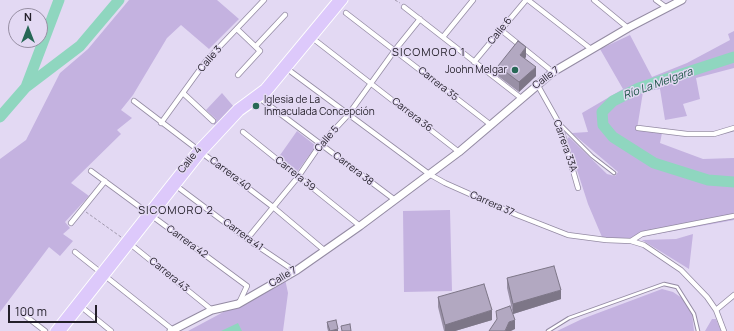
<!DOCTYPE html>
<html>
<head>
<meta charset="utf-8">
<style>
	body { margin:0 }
	#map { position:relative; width:734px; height:331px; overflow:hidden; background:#e3d9f3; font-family:Manrope,sans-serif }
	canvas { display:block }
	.north { position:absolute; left:8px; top:8px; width:40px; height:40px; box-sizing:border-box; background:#e3d9f3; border:1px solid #978fa3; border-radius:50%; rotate:0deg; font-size:11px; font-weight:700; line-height:16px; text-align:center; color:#24202a }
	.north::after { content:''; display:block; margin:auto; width:14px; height:18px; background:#276856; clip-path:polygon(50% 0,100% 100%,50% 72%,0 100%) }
	.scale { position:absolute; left:8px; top:305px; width:89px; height:18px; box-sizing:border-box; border:2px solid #24202a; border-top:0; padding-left:5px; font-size:12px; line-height:14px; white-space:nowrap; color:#24202a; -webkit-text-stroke:3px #e3d9f3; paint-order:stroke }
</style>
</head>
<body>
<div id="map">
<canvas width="734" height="331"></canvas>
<div class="north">N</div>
<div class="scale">100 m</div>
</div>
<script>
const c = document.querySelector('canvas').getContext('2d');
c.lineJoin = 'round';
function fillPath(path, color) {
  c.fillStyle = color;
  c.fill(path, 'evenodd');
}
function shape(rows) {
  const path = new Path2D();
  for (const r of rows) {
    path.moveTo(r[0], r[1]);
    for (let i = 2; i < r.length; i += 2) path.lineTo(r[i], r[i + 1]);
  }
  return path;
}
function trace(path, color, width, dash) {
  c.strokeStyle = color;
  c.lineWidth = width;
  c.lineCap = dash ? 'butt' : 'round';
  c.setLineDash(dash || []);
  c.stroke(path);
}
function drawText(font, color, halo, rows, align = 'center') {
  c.font = font + ' Manrope,sans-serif';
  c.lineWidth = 3;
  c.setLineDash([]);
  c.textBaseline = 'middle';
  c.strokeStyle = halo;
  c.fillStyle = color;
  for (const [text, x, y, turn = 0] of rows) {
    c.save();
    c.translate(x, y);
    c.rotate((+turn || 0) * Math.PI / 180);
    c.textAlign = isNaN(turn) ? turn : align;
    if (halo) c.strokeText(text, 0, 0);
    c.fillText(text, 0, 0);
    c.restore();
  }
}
const green = shape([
	[129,0,217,0,239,19,209,49,181,25,167,38,133,95,121,110,132,118,117,130,121,134,71,183,89,196,65,222,70,228,63,234,73,241,60,256,49,247,0,312,0,159,26,140,60,73,88,49],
	[734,31,734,68,696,78,700,99,683,104,687,116,665,120,660,89,643,92,637,129,662,133,660,143,703,159,734,158,734,220,630,239,602,237,588,204,567,139,569,137,607,174,615,176,618,172,572,133,588,132,582,113,623,89,600,49,630,35,652,77,687,63,730,40,728,34],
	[222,93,234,107,216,126,213,124,216,119,206,110],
	[297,131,316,146,297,172,278,158],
	[450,210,452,291,404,292,403,211],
	[693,234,689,269,642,240,676,239],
	[285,279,288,293,283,331,188,331],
	[662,289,673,292,682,298,692,314,694,331,557,331,582,319],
	[712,319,716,319,721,331,705,331]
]);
const water = shape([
	[238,323,242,331,221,331]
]);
const river = shape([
	[734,57,639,88,613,101,602,112,603,125,613,137,654,163,708,180,734,182],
	[26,87,80,46,119,0],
	[0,117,26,87,59,0]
]);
const path = shape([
	[395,0,400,3],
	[86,212,121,237]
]);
const lane = shape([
	[561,125,592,156,614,173],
	[548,331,569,318,664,284,677,287,694,314,698,331]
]);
const street = shape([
	[528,0,591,49],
	[594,0,628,28],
	[656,0,667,8],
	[404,7,521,98],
	[346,13,491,125],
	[237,29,260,51,238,75],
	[501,30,553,72],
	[311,37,459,152],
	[443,37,473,0],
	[256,46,285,15],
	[474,62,526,0],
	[286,68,429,174,445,183,517,215,568,235,606,240,631,241,642,234,734,216],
	[537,84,560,125,578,188],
	[183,93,213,121],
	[258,97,395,200],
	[134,101,273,207,324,250],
	[161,123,206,61,264,0],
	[638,128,687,134,714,134,734,128],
	[243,132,360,226],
	[91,171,247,286,239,303],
	[175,185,247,239,290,268,296,270],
	[71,223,105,181],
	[247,239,298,177,320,145,348,115,395,50,420,19],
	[631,241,644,245,681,270,707,297,716,310,724,331],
	[129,243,212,310],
	[75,252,173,330],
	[79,305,111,331],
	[716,310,734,295],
	[19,311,45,331]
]);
const secondary = shape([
	[171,331,212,310,238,304,297,270,360,226,459,152,553,72,628,28,682,0]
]);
const primary = shape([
	[54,331,197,150,237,108,264,88,337,0],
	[62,331,202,153,240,112,268,92,344,0]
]);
const wall = shape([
	[526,57,525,58,536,76,519,92,498,76,498,66],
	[507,278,561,299,513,314,507,288],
	[438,297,492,320,455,331,444,331,438,307],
	[327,322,338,331,328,331,327,327]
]);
const shadedWall = shape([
	[526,47,526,57,520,64,520,55],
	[536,67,536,76,519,92,519,82],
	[561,290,561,299,513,314,513,304],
	[492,310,492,320,455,331,445,331,445,325],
	[515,320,515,329,511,331,505,331,509,322],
	[338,329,338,331,330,331]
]);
const building = shape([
	[518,41,526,47,520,55,536,67,519,82,498,66,518,41],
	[554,266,561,290,513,304,507,278,554,266],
	[484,284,492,310,445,325,438,297,484,284],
	[510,306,515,320,509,322,505,331,489,331,497,319,496,311,510,306],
	[336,320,338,329,330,331,327,322,336,320],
	[350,324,351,331,342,331,341,326,350,324]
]);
const markers = [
	[515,70,4,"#276856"],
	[256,106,4,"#276856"]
];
const streetNames = [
	["Calle 6",500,31,-51],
	["Calle 3",210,59,-49],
	["Calle 7",546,78,-37],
	["Carrera 35",438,84,38],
	["Carrera 36",412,115,38],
	["Calle 5",327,139,-49],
	["Carrera 33A",565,146,71],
	["Calle 4",190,160,-51],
	["Carrera 38",353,169,37],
	["Carrera 40",230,174,37],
	["Carrera 39",295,174,39],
	["Carrera 37",492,204,24],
	["Carrera 41",243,235,36],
	["Carrera 42",187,242,36],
	["Carrera 43",169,275,39],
	["Calle 7",283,277,-31]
];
const poiNames = [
	["Joohn Melgar",507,70],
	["Iglesia de La",264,100,"left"],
	["Inmaculada Concepción",264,112,"left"]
];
const neighbourhoodNames = [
	["SICOMORO 1",429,53],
	["SICOMORO 2",176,211]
];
const waterNames = [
	["Río La Melgara",658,84,-20]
];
fillPath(green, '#c4b2e0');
fillPath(water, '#8fd6bf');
trace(river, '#8fd6bf', 11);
trace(lane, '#948ba3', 4.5);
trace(street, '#948ba3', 6);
trace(secondary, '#948ba3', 9);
trace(primary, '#fff', 9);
trace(path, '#a098ac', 1, [3, 2]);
trace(lane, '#fff', 2.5);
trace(street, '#fff', 4.5);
trace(secondary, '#fff', 7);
trace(primary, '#ddc9fb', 7);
fillPath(wall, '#9990a6');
fillPath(shadedWall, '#7d7687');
fillPath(building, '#b2a8c1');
trace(building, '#7d7687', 1);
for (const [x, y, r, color] of markers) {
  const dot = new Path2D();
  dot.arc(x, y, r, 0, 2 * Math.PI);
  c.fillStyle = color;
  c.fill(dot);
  trace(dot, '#e3d9f3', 1.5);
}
drawText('10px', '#24202a', '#e3d9f3', streetNames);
drawText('10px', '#24202a', '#e3d9f3', poiNames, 'right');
c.letterSpacing = '1px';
drawText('11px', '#24202a', '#e3d9f3', neighbourhoodNames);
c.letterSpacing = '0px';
drawText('italic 11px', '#185243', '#e3d9f3', waterNames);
</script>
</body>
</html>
